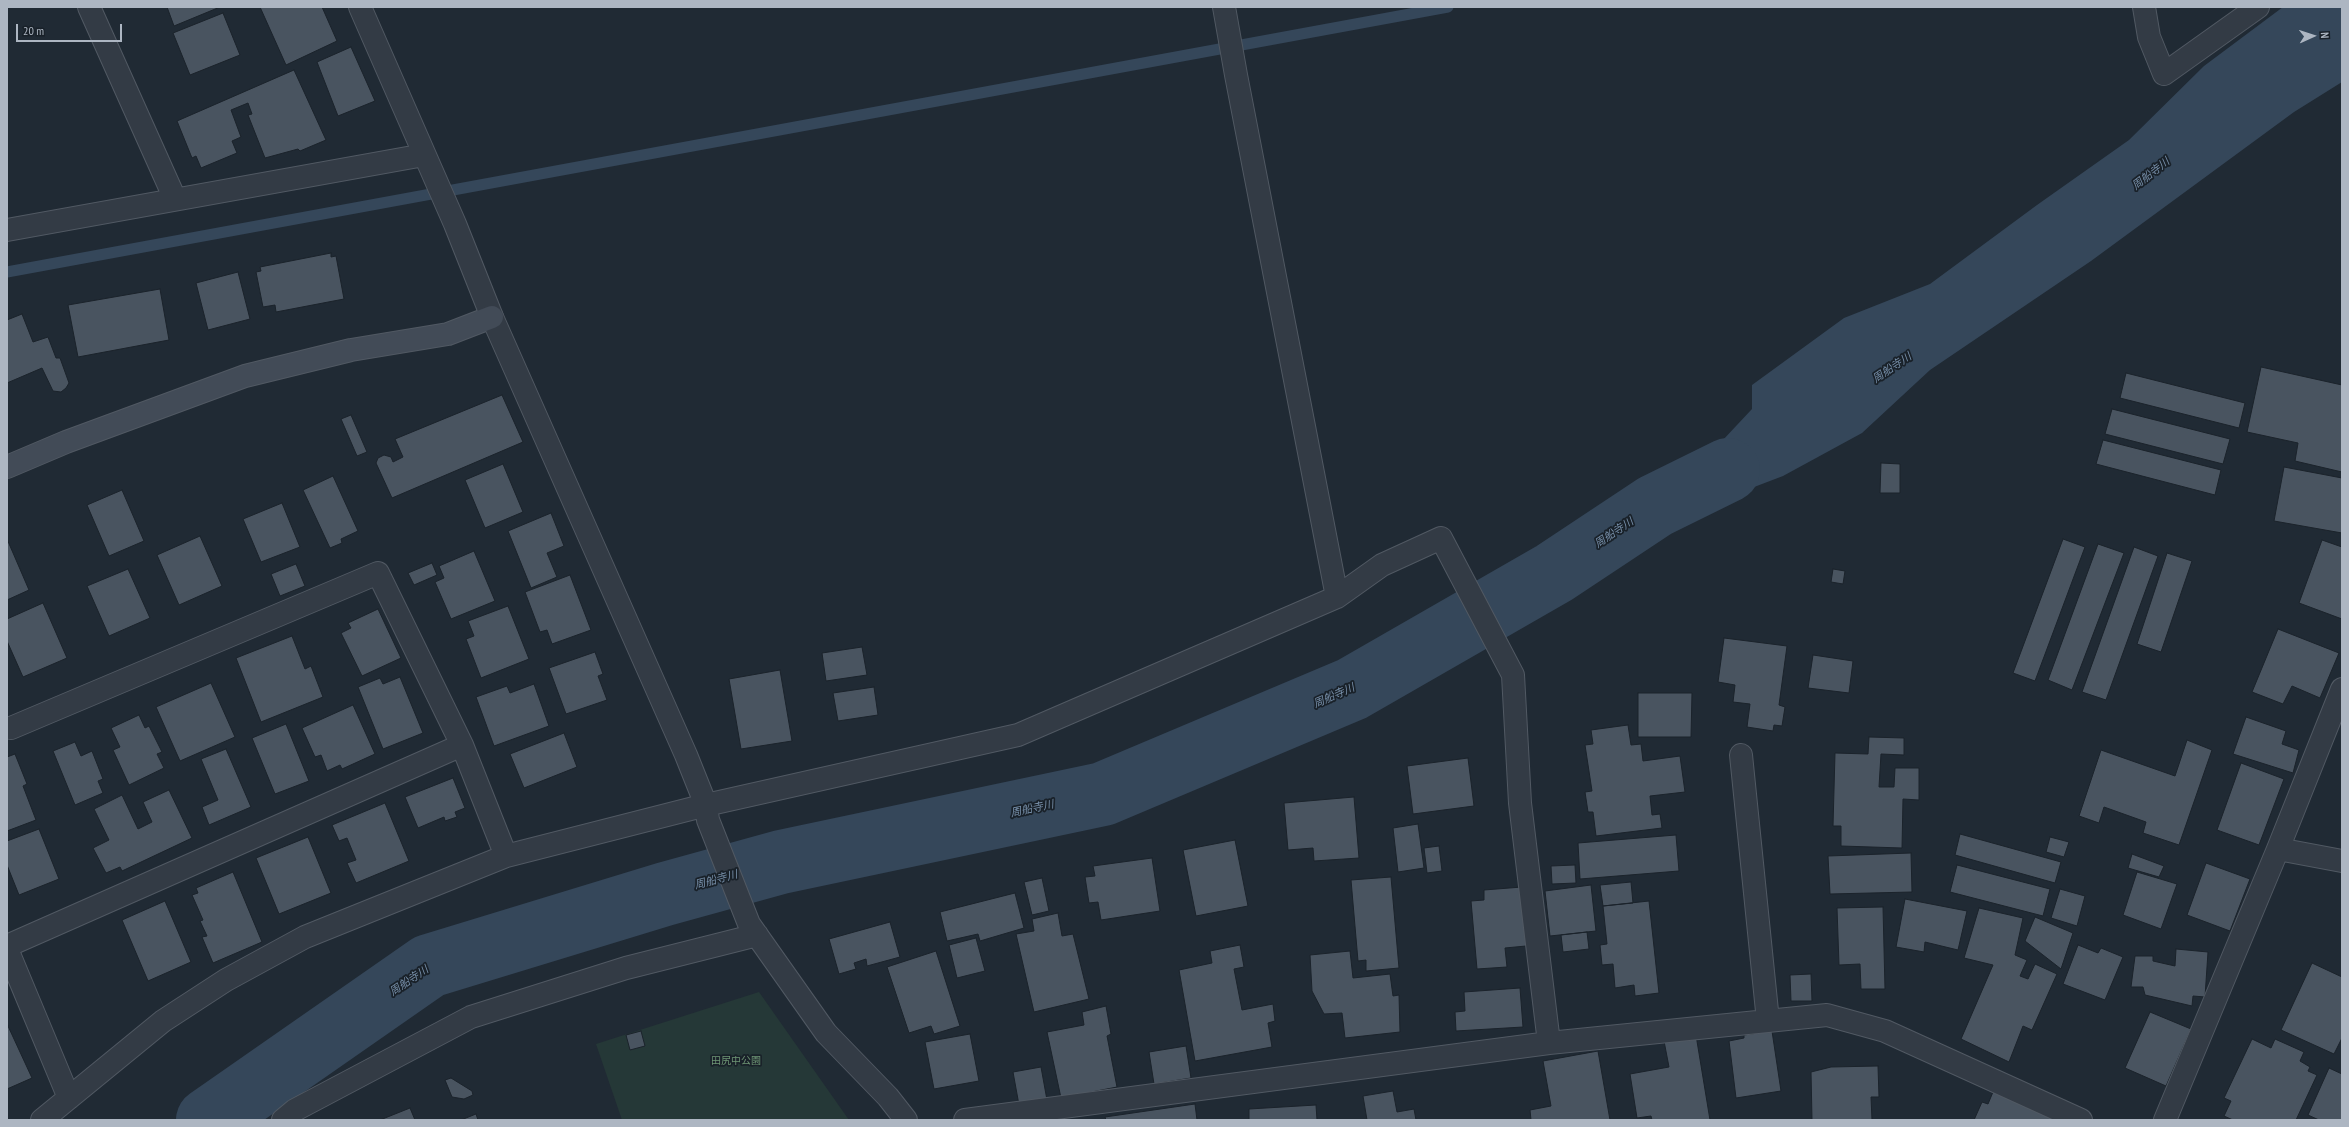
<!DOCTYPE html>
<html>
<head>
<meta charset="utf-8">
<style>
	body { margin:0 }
	#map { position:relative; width:2349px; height:1127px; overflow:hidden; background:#202a34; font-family:"PT Sans Narrow",sans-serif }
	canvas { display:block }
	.frame { position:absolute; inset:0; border:8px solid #adb6c2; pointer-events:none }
	.north { position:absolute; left:2293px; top:16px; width:40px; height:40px; -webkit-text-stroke:3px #192129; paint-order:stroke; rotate:87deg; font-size:11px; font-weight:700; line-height:16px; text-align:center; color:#adb6c2 }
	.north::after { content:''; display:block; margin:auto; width:14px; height:18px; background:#adb6c2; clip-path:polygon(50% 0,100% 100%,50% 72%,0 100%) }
	.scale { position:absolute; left:16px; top:24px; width:106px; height:18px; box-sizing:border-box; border:2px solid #adb6c2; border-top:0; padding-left:5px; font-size:12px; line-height:14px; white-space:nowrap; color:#adb6c2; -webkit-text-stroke:3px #192129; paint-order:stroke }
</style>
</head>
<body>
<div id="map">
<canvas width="2349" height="1127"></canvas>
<div class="frame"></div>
<div class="north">N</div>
<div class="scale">20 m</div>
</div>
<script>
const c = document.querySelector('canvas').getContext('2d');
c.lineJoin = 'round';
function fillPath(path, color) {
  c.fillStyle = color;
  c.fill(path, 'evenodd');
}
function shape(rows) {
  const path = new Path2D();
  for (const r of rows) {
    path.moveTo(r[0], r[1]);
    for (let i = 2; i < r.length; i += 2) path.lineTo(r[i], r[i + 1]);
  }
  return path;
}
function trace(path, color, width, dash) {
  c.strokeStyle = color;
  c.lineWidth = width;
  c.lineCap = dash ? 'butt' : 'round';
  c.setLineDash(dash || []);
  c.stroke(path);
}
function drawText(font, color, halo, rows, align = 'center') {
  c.font = font + ' "PT Sans Narrow","Noto Sans JP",sans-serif';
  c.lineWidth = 3.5;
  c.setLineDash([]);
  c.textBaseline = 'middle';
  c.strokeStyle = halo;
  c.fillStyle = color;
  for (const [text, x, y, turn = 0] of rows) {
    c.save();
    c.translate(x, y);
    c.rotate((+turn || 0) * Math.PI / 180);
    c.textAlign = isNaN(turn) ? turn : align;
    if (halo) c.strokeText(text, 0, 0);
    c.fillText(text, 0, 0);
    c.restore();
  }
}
const green = shape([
	[759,992,849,1120,622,1120,596,1044]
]);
const water = shape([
	[2283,7,2342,7,2342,82,2294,112,2091,261,1930,370,1862,433,1783,476,1665,521,1636,498,1707,457,1752,409,1752,385,1844,318,1930,284,2037,205,2129,140,2204,66]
]);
const stream = shape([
	[7,272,1448,7]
]);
const river = shape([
	[208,1120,429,966,665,894,781,862,1103,794,1352,689,1554,573,1655,506,1728,470]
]);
const building = shape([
	[167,7,220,7,174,26,167,7],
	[260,7,322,7,337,41,286,65,260,7],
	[223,13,240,55,190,75,173,33,223,13],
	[351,47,375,101,338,116,317,62,351,47],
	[294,70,326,140,300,151,298,149,265,158,248,115,252,114,248,103,231,110,241,137,232,141,237,153,201,168,196,156,192,158,177,121,294,70],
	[331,253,331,257,336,256,344,299,276,312,275,305,263,307,256,272,261,271,260,267,331,253],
	[238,272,250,319,208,330,196,283,238,272],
	[160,289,169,340,78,357,68,305,160,289],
	[22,314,33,342,48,337,56,358,60,358,69,383,66,388,61,392,53,391,42,368,7,383,7,320,22,314],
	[2261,367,2342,385,2342,472,2295,461,2298,443,2247,432,2261,367],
	[2126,373,2245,403,2239,428,2120,398,2126,373],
	[502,395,523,442,392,498,376,463,378,458,384,455,391,457,393,462,403,457,395,439,502,395],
	[2112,409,2230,439,2223,464,2105,434,2112,409],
	[351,415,367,452,357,456,341,419,351,415],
	[2103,440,2221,470,2215,495,2096,464,2103,440],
	[1881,463,1900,464,1900,493,1880,493,1881,463],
	[503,464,523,512,485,528,465,480,503,464],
	[2284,467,2342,478,2342,533,2274,521,2284,467],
	[333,476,358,531,341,539,342,543,330,548,303,490,333,476],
	[122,490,144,541,109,556,87,505,122,490],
	[282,503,300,547,261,562,243,519,282,503],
	[551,513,564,546,547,553,557,577,531,588,508,531,551,513],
	[200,536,222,586,179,605,157,555,200,536],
	[7,539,29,590,7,600,7,539],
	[2063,539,2085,547,2035,681,2013,673,2063,539],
	[2322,540,2342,547,2342,619,2299,603,2322,540],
	[2098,544,2124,553,2072,690,2048,680,2098,544],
	[2134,547,2158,556,2106,700,2082,692,2134,547],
	[474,551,495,601,451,619,435,582,444,578,439,566,474,551],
	[2167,553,2192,561,2161,652,2137,644,2167,553],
	[432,563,437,575,414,585,408,573,432,563],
	[296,564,305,586,280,596,271,574,296,564],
	[128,569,150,618,109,636,87,586,128,569],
	[1833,569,1845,571,1843,584,1831,582,1833,569],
	[570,575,591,630,552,644,547,630,540,632,525,592,570,575],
	[43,603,67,658,23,677,7,641,7,619,43,603],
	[508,606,529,659,481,678,466,639,474,636,468,621,508,606],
	[378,609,401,658,362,676,341,633,351,628,348,623,378,609],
	[2278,629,2339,653,2320,698,2292,686,2283,704,2252,692,2278,629],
	[292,636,305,669,311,666,323,697,261,722,236,658,292,636],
	[1724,638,1787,646,1779,705,1785,707,1782,726,1774,725,1773,731,1747,727,1750,704,1733,702,1735,685,1718,682,1724,638],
	[862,647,867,675,826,681,822,653,862,647],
	[595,652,603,674,598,676,607,700,566,714,549,668,595,652],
	[1813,655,1853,661,1849,693,1808,688,1813,655],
	[780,670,792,741,741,749,729,679,780,670],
	[400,677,423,733,383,749,358,687,380,678,383,684,400,677],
	[211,683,235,737,180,761,156,707,211,683],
	[534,684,549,726,494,746,476,697,507,686,510,693,534,684],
	[874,687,878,715,838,721,833,693,874,687],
	[1638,693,1692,693,1691,737,1638,737,1638,693],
	[353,705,375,754,342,769,340,765,327,771,321,755,315,757,302,728,353,705],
	[139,715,145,728,149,726,162,752,157,754,164,768,129,785,113,750,120,747,111,728,139,715],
	[2246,717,2286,731,2282,744,2299,750,2293,773,2233,754,2246,717],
	[286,724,309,781,275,794,252,738,286,724],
	[1628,725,1631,745,1641,744,1643,761,1680,756,1685,792,1650,796,1652,815,1660,814,1662,828,1596,836,1593,812,1588,812,1585,792,1592,791,1585,745,1593,744,1591,730,1628,725],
	[564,733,577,767,524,788,510,754,564,733],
	[1869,737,1904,738,1904,755,1881,754,1879,787,1894,787,1895,768,1919,768,1919,800,1903,799,1902,848,1841,846,1841,826,1833,826,1835,753,1868,754,1869,737],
	[2187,740,2212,750,2179,845,2143,833,2146,822,2104,807,2099,823,2079,816,2101,750,2175,776,2187,740],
	[75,742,81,756,92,751,103,779,98,781,103,793,75,805,53,751,75,742],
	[226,749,251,807,209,825,202,807,218,800,201,759,226,749],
	[15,754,27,784,23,786,36,820,7,831,7,757,15,754],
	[1468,758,1474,806,1413,814,1407,766,1468,758],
	[2241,763,2284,779,2259,845,2217,830,2241,763],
	[453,778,465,808,455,812,457,817,445,821,444,817,418,828,405,797,453,778],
	[169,790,192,838,122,871,120,867,106,873,93,848,109,840,94,809,122,795,138,829,152,822,143,802,169,790],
	[1354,797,1359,858,1314,861,1313,848,1288,850,1284,803,1354,797],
	[385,803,409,861,356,883,347,863,356,860,347,838,339,841,332,825,385,803],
	[1418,824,1424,868,1398,872,1393,828,1418,824],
	[39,829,59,879,19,895,7,865,7,841,39,829],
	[1960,834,2061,862,2055,883,1955,855,1960,834],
	[1676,835,1679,871,1580,879,1578,843,1676,835],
	[308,837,331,893,279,914,256,858,308,837],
	[2050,837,2069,842,2064,857,2046,852,2050,837],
	[1235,840,1248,906,1196,916,1183,850,1235,840],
	[1439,846,1442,871,1427,873,1424,848,1439,846],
	[1911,853,1912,892,1830,894,1828,856,1911,853],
	[2132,854,2164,866,2159,877,2128,868,2132,854],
	[1152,858,1160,911,1101,920,1098,902,1089,903,1085,877,1095,876,1093,866,1152,858],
	[2206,863,2250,879,2230,931,2187,915,2206,863],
	[1575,865,1576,883,1552,884,1551,866,1575,865],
	[1957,865,2050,889,2043,916,1950,892,1957,865],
	[233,872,262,942,213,963,202,937,207,936,200,921,203,920,192,895,198,893,196,888,233,872],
	[2137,872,2177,884,2161,929,2123,915,2137,872],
	[1391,877,1399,968,1366,971,1366,960,1358,961,1351,880,1391,877],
	[1042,878,1049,911,1032,915,1024,882,1042,878],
	[1631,882,1633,903,1603,906,1600,885,1631,882],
	[1591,885,1596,931,1550,936,1545,891,1591,885],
	[1522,887,1526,946,1505,948,1507,967,1477,969,1471,901,1484,900,1484,890,1522,887],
	[2060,889,2085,896,2077,926,2051,918,2060,889],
	[1015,893,1024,928,980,941,978,934,947,941,940,912,1015,893],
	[1905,899,1967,911,1958,950,1925,942,1924,952,1896,947,1905,899],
	[165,901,191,962,148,981,122,920,165,901],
	[1649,901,1659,993,1635,996,1634,985,1615,988,1613,964,1602,965,1600,945,1607,944,1603,906,1649,901],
	[1883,907,1885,989,1861,989,1860,964,1839,965,1837,908,1883,907],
	[1979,908,2023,918,2015,955,2027,960,2020,976,2028,979,2035,964,2057,974,2032,1030,2023,1026,2009,1062,1961,1039,1993,965,1964,958,1979,908],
	[1058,913,1062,936,1073,934,1089,999,1034,1012,1016,934,1034,931,1032,919,1058,913],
	[2035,917,2073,933,2061,969,2025,941,2035,917],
	[890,922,900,957,867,966,866,959,854,963,856,969,839,974,829,939,890,922],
	[1587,932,1589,949,1563,952,1561,935,1587,932],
	[976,938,985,971,957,978,949,945,976,938],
	[1240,945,1244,967,1234,969,1242,1010,1273,1004,1275,1021,1268,1023,1272,1047,1195,1061,1179,970,1212,963,1210,951,1240,945],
	[2078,945,2098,953,2101,948,2123,957,2105,1000,2063,984,2078,945],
	[2176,949,2208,952,2205,997,2193,996,2192,1006,2145,995,2143,987,2131,987,2135,956,2153,956,2153,961,2175,966,2176,949],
	[936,951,960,1026,934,1034,931,1026,909,1033,887,967,936,951],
	[1350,951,1353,978,1390,974,1393,996,1399,995,1400,1032,1345,1038,1342,1013,1324,1014,1312,991,1310,955,1350,951],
	[2312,963,2342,977,2342,1038,2334,1054,2281,1030,2312,963],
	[1811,974,1812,1001,1791,1001,1790,975,1811,974],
	[1520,988,1523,1027,1456,1031,1455,1012,1465,1011,1464,992,1520,988],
	[1106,1006,1111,1034,1107,1036,1117,1087,1061,1098,1047,1032,1084,1025,1082,1012,1106,1006],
	[2150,1012,2191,1029,2166,1086,2125,1068,2150,1012],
	[8,1026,32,1078,7,1089,7,1027,8,1026],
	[641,1031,645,1046,630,1050,626,1035,641,1031],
	[1772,1031,1781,1091,1736,1098,1729,1041,1744,1038,1744,1035,1772,1031],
	[970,1034,979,1081,934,1089,925,1042,970,1034],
	[1696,1035,1710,1120,1652,1120,1651,1116,1637,1118,1630,1074,1669,1067,1664,1041,1696,1035],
	[2252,1039,2271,1048,2275,1039,2304,1052,2300,1061,2310,1067,2308,1071,2317,1075,2296,1120,2233,1120,2224,1116,2231,1101,2224,1098,2252,1039],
	[1186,1046,1191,1078,1154,1084,1149,1052,1186,1046],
	[1598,1051,1610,1120,1531,1120,1530,1110,1551,1106,1543,1061,1598,1051],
	[1878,1066,1879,1097,1871,1097,1872,1120,1812,1120,1811,1072,1831,1067,1878,1066],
	[1041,1067,1047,1100,1019,1105,1013,1072,1041,1067],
	[2329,1068,2342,1074,2342,1120,2319,1120,2308,1115,2329,1068],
	[451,1078,472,1091,473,1095,464,1099,452,1097,445,1080,451,1078],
	[1393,1091,1397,1112,1414,1109,1416,1120,1367,1120,1363,1096,1393,1091],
	[1993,1092,2055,1119,2054,1120,1974,1120,1982,1102,1988,1104,1993,1092],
	[1195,1104,1197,1120,1106,1120,1105,1117,1195,1104],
	[1316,1105,1317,1120,1249,1120,1249,1109,1316,1105],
	[410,1108,415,1120,380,1120,410,1108],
	[476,1114,478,1120,461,1120,476,1114]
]);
const street = shape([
	[89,7,175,199],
	[360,7,455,224,492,317,686,755,706,805,708,820,749,924,826,1033,888,1097,906,1120],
	[1224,7,1236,75,1337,597],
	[2144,7,2149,37,2164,74,2258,7],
	[7,230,424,155],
	[11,728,378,573,462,745,506,856],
	[1741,755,1768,1021],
	[2278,849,2342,861],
	[7,946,462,745],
	[7,949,69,1098],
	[42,1120,163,1021,226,980,305,937,506,856,706,805,1018,735,1337,597,1382,565,1441,538,1513,675,1520,803,1549,1043],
	[283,1120,295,1110,471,1017,626,968,757,935],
	[965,1120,1549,1043,1827,1015,1885,1031,2081,1120],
	[2165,1120,2278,849,2342,689]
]);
const secondary = shape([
	[7,467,66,442,245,376,351,350,448,334,492,317]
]);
const parkNames = [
	["田尻中公園",736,1061]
];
const waterNames = [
	["周船寺川",2151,174,-38],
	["周船寺川",1892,368,-34],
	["周船寺川",1614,533,-34],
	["周船寺川",1334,696,-24],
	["周船寺川",1032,809,-12],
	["周船寺川",716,880,-15],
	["周船寺川",409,981,-34]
];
fillPath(green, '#253837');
fillPath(water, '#35475a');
trace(stream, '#35475a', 11);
trace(river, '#35475a', 64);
fillPath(building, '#495460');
trace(building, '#1b232b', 1);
trace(street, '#515963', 24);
trace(secondary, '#515963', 24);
trace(street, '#333b45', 22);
trace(secondary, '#424b57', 22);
drawText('10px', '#6f9675', '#192129', parkNames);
drawText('italic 11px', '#778fa9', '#192129', waterNames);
</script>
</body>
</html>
